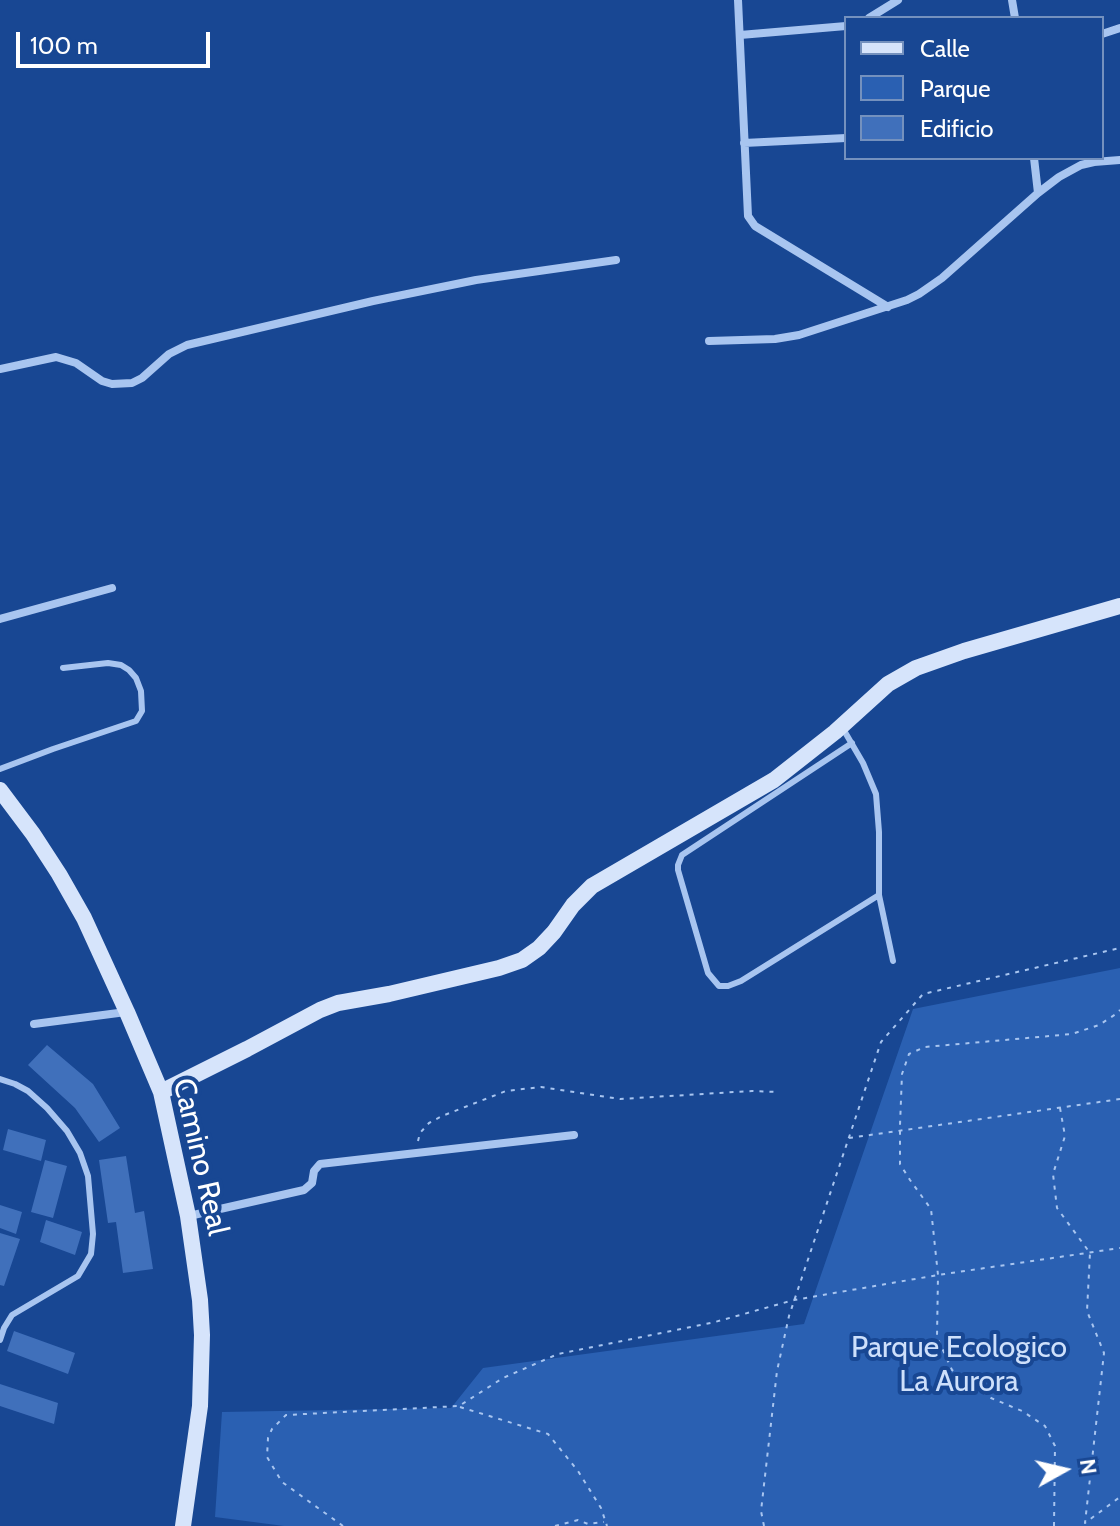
<!DOCTYPE html>
<html>
<head>
<meta charset="utf-8">
<style>
	body { margin:0 }
	#map { position:relative; width:1120px; height:1526px; overflow:hidden; background:#184793; font-family:Cabin,sans-serif }
	canvas { display:block }
	.legend { position:absolute; left:844px; top:16px; width:260px; height:144px; box-sizing:border-box; background:#184793; border:2px solid #7491be; margin:0; padding:10px 14px; list-style:none; font-size:24px; color:#fff }
	.legend li { display:flex; align-items:center; gap:16px; height:40px }
	.legend b { width:40px; border:2px solid #7491be }
	.north { position:absolute; left:1024px; top:1430px; width:80px; height:80px; -webkit-text-stroke:6px #184793; paint-order:stroke; rotate:82deg; font-size:22px; font-weight:700; line-height:32px; text-align:center; color:#fff }
	.north::after { content:''; display:block; margin:auto; width:28px; height:36px; background:#fff; clip-path:polygon(50% 0,100% 100%,50% 72%,0 100%) }
	.scale { position:absolute; left:16px; top:32px; width:194px; height:36px; box-sizing:border-box; border:4px solid #fff; border-top:0; padding-left:10px; font-size:24px; line-height:28px; white-space:nowrap; color:#fff; -webkit-text-stroke:6px #184793; paint-order:stroke }
</style>
</head>
<body>
<div id="map">
<canvas width="1120" height="1526"></canvas>
<ul class="legend">
<li><b style="height:10px;background:#d6e4fb"></b>Calle</li>
<li><b style="height:22px;background:#2a60b2"></b>Parque</li>
<li><b style="height:22px;background:#4070bb"></b>Edificio</li>
</ul>
<div class="north">N</div>
<div class="scale">100 m</div>
</div>
<script>
const c = document.querySelector('canvas').getContext('2d');
c.lineJoin = 'round';
function fillPath(path, color) {
  c.fillStyle = color;
  c.fill(path, 'evenodd');
}
function shape(rows) {
  const path = new Path2D();
  for (const r of rows) {
    path.moveTo(r[0], r[1]);
    for (let i = 2; i < r.length; i += 2) path.lineTo(r[i], r[i + 1]);
  }
  return path;
}
function trace(path, color, width, dash) {
  c.strokeStyle = color;
  c.lineWidth = width;
  c.lineCap = dash ? 'butt' : 'round';
  c.setLineDash(dash || []);
  c.stroke(path);
}
function drawText(font, color, halo, rows, align = 'center') {
  c.font = font + ' Cabin,sans-serif';
  c.lineWidth = 8;
  c.setLineDash([]);
  c.textBaseline = 'middle';
  c.strokeStyle = halo;
  c.fillStyle = color;
  for (const [text, x, y, turn = 0] of rows) {
    c.save();
    c.translate(x, y);
    c.rotate((+turn || 0) * Math.PI / 180);
    c.textAlign = isNaN(turn) ? turn : align;
    if (halo) c.strokeText(text, 0, 0);
    c.fillText(text, 0, 0);
    c.restore();
  }
}
const green = shape([
	[1120,968,1120,1526,284,1526,215,1517,222,1412,451,1408,483,1368,804,1324,913,1009]
]);
const building = shape([
	[47,1045,93,1084,120,1128,99,1142,75,1108,28,1065],
	[8,1129,46,1140,41,1161,3,1150],
	[126,1156,135,1213,144,1211,153,1269,123,1273,116,1222,108,1223,99,1160],
	[45,1160,67,1166,53,1218,31,1212],
	[0,1205,22,1212,16,1234,0,1228],
	[46,1220,82,1232,75,1255,40,1242],
	[0,1233,20,1239,4,1286,0,1285],
	[14,1331,75,1353,68,1374,7,1351],
	[0,1384,58,1403,54,1424,0,1406]
]);
const path = shape([
	[1060,1108,1065,1136,1053,1174,1057,1208,1090,1253,1087,1311,1104,1353,1085,1523,1120,1497],
	[849,1138,1120,1099],
	[418,1141,420,1133,429,1123,442,1116,506,1091,541,1087,620,1099,752,1091,778,1092],
	[460,1407,548,1434,578,1471,601,1508,607,1526],
	[343,1526,282,1482,267,1457,268,1438,272,1429,286,1415,459,1406,503,1378,558,1354,715,1322,794,1300,938,1275,1120,1248],
	[555,1526,578,1520,588,1524,604,1522],
	[764,1526,761,1511,777,1371,789,1316,881,1042,923,994,1120,948],
	[1054,1526,1055,1446,1045,1426,1022,1411,991,1398,952,1370,937,1337,938,1275,931,1209,910,1180,900,1164,900,1125,902,1074,909,1054,925,1047,1072,1034,1099,1025,1116,1014,1120,1010]
]);
const lane = shape([
	[842,727,863,763,876,794,879,832,879,895,893,961],
	[852,743,682,855,678,865,678,870,708,973,719,986,728,986,741,981,879,895],
	[0,769,53,749,136,721,142,711,141,691,136,678,129,670,121,665,108,663,63,668],
	[0,1079,15,1084,28,1091,47,1108,67,1131,80,1153,88,1176,93,1234,91,1254,78,1276,12,1315,4,1328,0,1340]
]);
const street = shape([
	[738,0,748,216,755,226,888,307],
	[1012,0,1015,18],
	[869,18,898,0],
	[1102,34,1120,28],
	[740,35,846,26],
	[744,143,846,138],
	[1034,158,1038,193],
	[709,341,775,339,799,335,907,300,919,294,942,278,1038,193,1059,177,1081,165,1094,162,1120,160],
	[0,369,56,357,76,363,102,381,112,384,132,383,142,378,169,354,187,345,373,301,476,280,616,260],
	[0,619,112,588],
	[34,1024,126,1012],
	[189,1216,304,1190,312,1183,314,1171,320,1164,574,1135]
]);
const secondary = shape([
	[0,790,33,834,59,874,84,918,127,1012,161,1092,188,1216,200,1300,202,1335,200,1406,183,1526],
	[161,1092,247,1049,320,1010,338,1003,389,994,499,968,522,960,539,948,554,932,573,905,592,886,774,780,835,732,888,684,916,668,964,651,1120,606]
]);
const streetNames = [
	["Camino Real",200,1157,77]
];
const parkNames = [
	["Parque Ecologico",959,1348],
	["La Aurora",959,1382]
];
fillPath(green, '#2a60b2');
fillPath(building, '#4070bb');
trace(path, '#a8c5f0', 2, [4, 6]);
trace(lane, '#a8c5f0', 6);
trace(street, '#a8c5f0', 8);
trace(secondary, '#d6e4fb', 16);
drawText('30px', '#fff', '#184793', streetNames);
drawText('30px', '#cee0fb', '#184793', parkNames);
</script>
</body>
</html>
